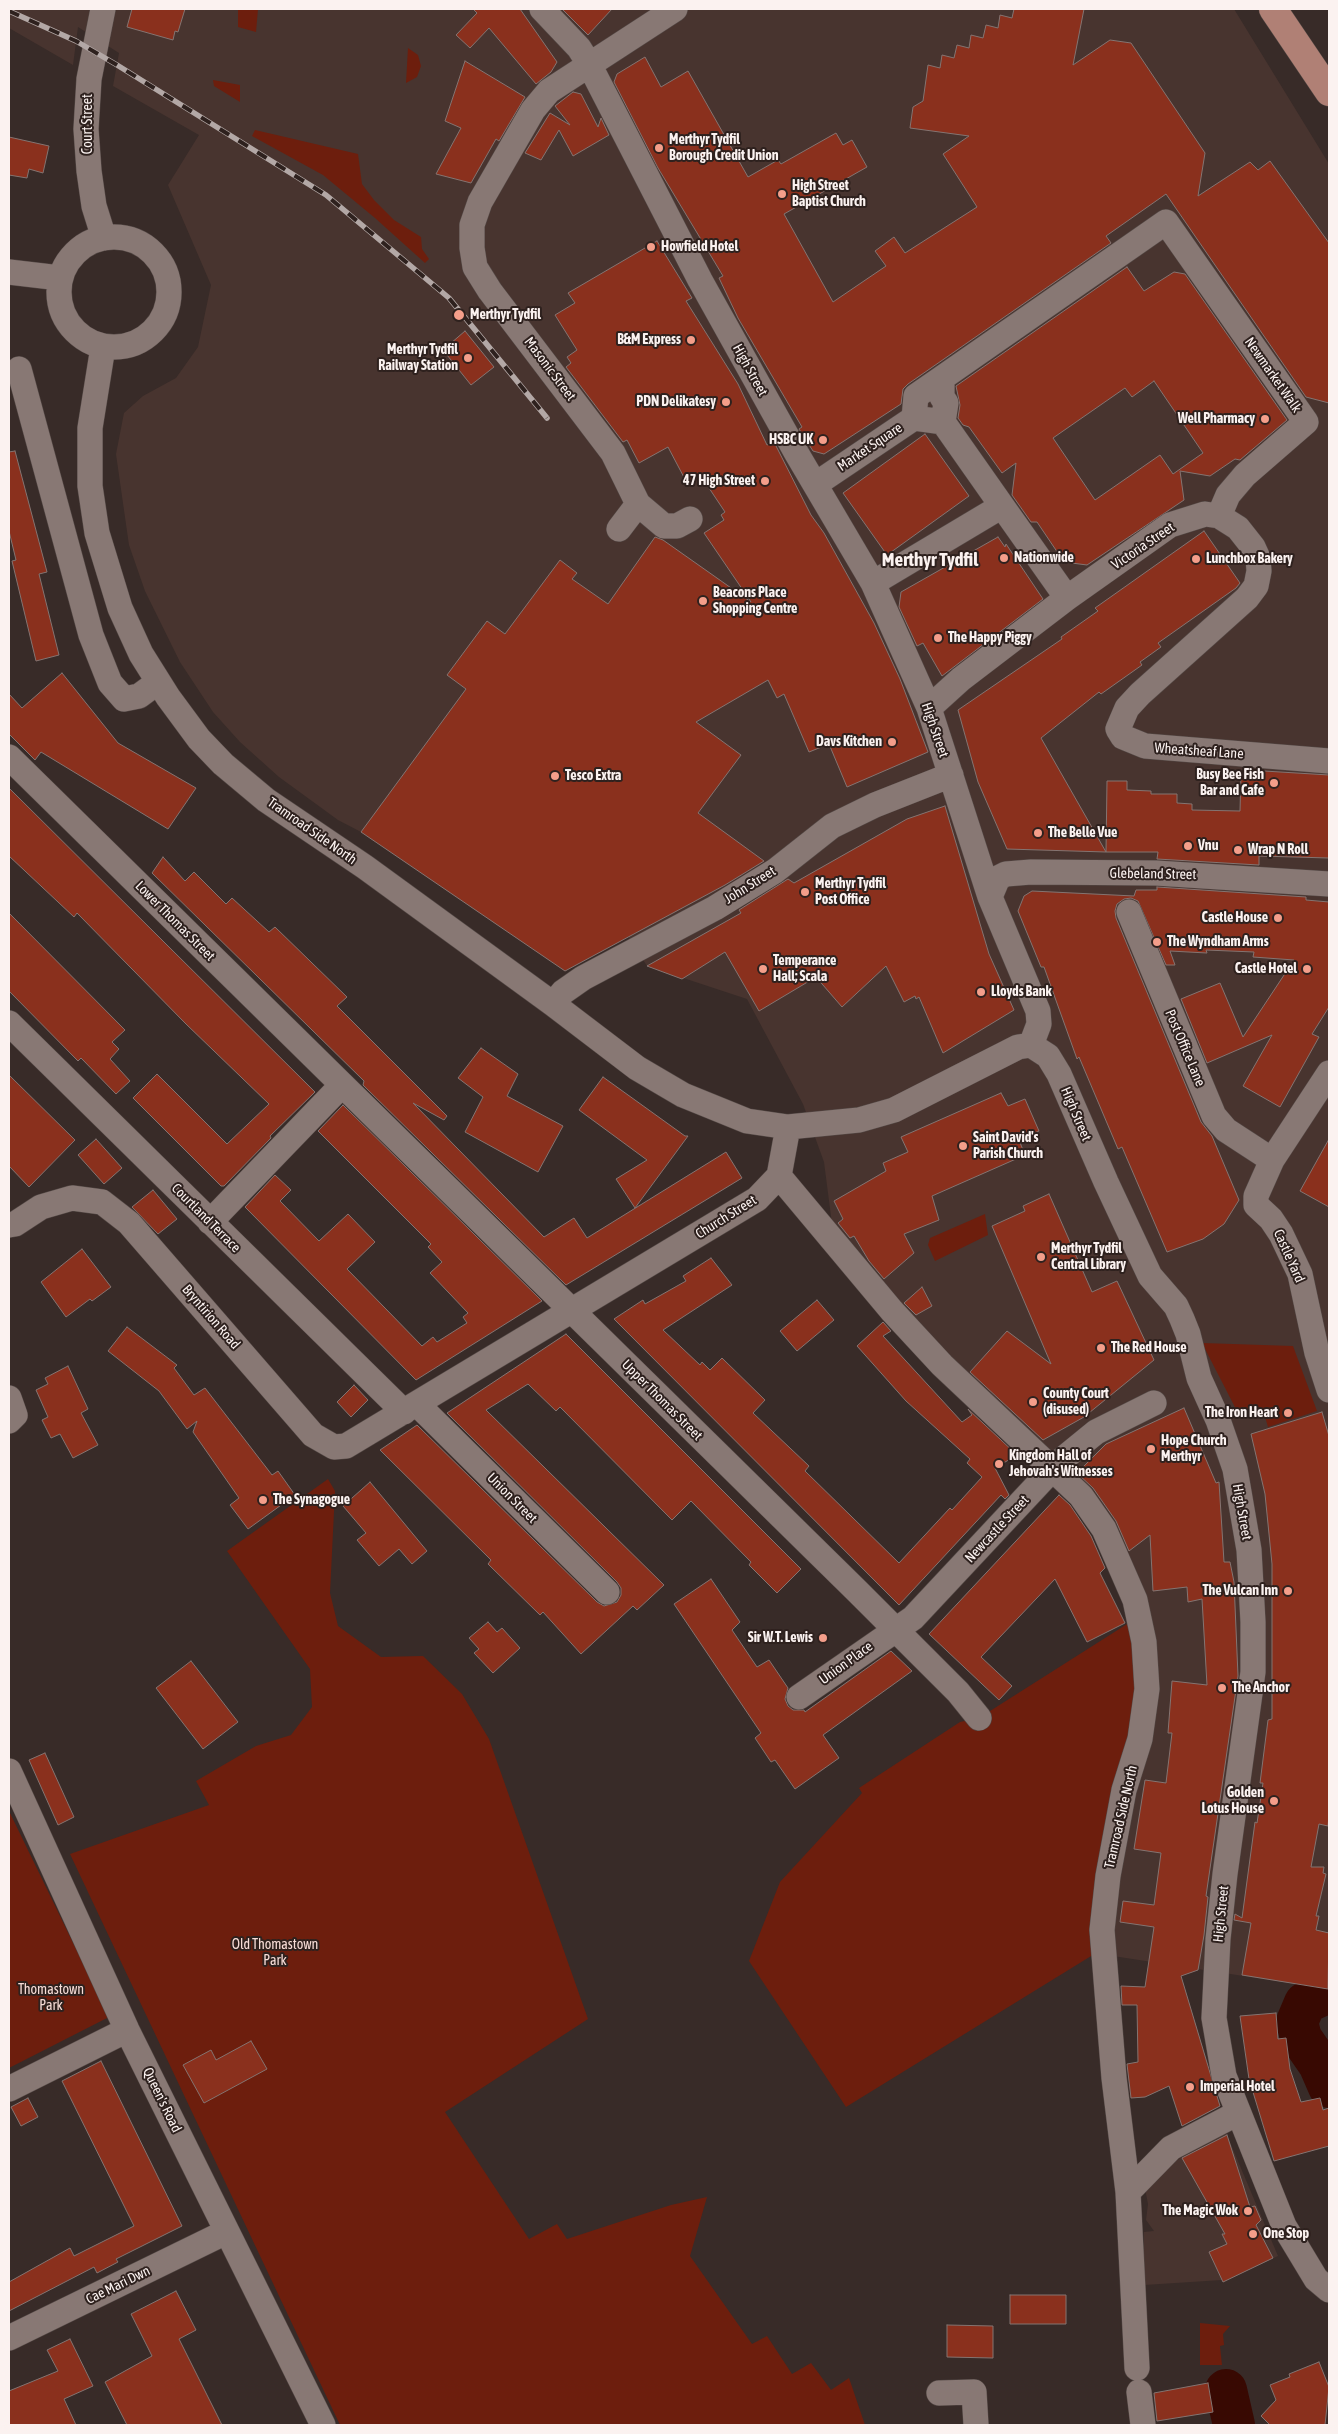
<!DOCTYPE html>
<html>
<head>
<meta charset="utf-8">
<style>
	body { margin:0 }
	#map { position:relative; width:1338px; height:2434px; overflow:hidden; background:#382b28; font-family:"Asap Condensed",sans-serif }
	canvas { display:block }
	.frame { position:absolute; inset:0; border:10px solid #fbf2f0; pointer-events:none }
</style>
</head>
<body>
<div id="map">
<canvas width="1338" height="2434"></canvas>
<div class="frame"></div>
</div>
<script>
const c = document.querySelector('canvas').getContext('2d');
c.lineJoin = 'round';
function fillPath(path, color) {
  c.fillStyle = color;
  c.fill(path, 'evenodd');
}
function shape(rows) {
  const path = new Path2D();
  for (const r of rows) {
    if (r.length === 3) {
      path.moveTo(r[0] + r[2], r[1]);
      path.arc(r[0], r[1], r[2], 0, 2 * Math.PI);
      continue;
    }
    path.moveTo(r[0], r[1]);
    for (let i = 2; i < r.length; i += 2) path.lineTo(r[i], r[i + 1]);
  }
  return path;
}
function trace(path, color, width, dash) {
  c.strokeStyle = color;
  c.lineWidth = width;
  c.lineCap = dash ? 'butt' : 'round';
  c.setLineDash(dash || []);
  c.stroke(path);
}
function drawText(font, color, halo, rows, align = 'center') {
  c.font = font + ' "Asap Condensed",sans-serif';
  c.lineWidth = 4;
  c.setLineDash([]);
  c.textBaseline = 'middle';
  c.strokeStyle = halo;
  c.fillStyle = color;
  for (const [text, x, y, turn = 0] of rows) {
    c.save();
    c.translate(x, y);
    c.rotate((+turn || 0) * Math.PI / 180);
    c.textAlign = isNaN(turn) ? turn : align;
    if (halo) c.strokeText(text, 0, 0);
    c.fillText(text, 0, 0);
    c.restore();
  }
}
const built = shape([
	[9,9,1234,9,1329,164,1328,1989,1113,1956,1114,1876,1157,1706,1157,1650,1148,1601,1128,1552,1102,1505,934,1344,832,1224,824,1162,803,1104,747,999,647,966,628,936,565,971,361,832,338,820,279,777,240,742,213,712,180,662,145,591,129,545,116,454,124,413,143,396,176,378,198,347,211,285,168,185,199,135,113,86,119,53,78,27,73,65,9,28],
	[1224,2128,1278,2256,1223,2282,1222,2280,1144,2285,1144,2232,1154,2231,1146,2220,1148,2204,1144,2183]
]);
const green = shape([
	[238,9,258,9,256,32,238,27],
	[408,48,418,55,421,66,417,77,406,83],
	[213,80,240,85,240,102,214,86],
	[255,130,358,154,362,184,374,200,394,220,421,237,422,249,429,259,425,263,375,218,323,175,252,136],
	[985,1214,988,1235,935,1261,928,1245,930,1238],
	[1202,1343,1293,1346,1317,1411,1268,1427,1263,1410,1240,1417],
	[328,1479,335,1491,330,1593,338,1626,381,1657,423,1656,462,1694,489,1739,588,2019,445,2112,529,2239,557,2224,567,2239,671,2205,707,2197,690,2256,752,2344,767,2336,792,2374,811,2363,831,2390,849,2378,865,2425,340,2425,70,1854,209,1805,196,1781,256,1746,291,1735,312,1707,310,1669,227,1551],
	[1135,1619,1142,1691,1096,1953,846,2107,749,1961,780,1882,862,1793,859,1788,960,1722,979,1718],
	[9,1811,109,2017,9,2068],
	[1200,2323,1230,2326,1223,2334,1224,2345,1220,2346,1222,2365,1200,2365]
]);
const river = shape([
	[1329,1992,1305,2003,1297,2022,1301,2038,1319,2064,1329,2087],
	[1226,2390,1234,2425]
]);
const building = shape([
	[132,9,185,9,178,32,175,31,173,40,127,27,132,9],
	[473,9,520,9,557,62,551,72,536,84,489,28,470,48,456,35,477,13,473,9],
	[562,9,612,9,588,35,562,9],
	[1014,9,1084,9,1073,65,1110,40,1131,43,1205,153,1198,196,1250,162,1258,170,1270,161,1329,243,1329,403,1306,397,1166,194,1106,236,1111,243,908,384,903,389,901,404,824,454,813,451,799,429,802,427,738,318,719,278,723,276,658,168,614,82,617,74,645,57,661,87,688,71,748,177,778,160,781,164,836,133,843,145,852,140,867,167,784,214,833,302,886,266,875,251,894,237,905,253,977,207,943,154,969,136,910,128,913,107,923,101,928,65,940,68,942,55,954,58,957,45,969,48,971,35,983,38,986,25,998,28,1000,15,1012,18,1014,9],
	[465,61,525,97,499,141,496,139,471,183,436,174,461,128,445,121,465,61],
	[573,92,581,94,598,127,601,118,609,135,573,156,559,130,541,160,525,153,550,113,570,125,555,106,573,92],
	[9,137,49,146,43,173,29,169,27,178,9,175,9,137],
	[657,241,692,298,686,301,738,384,767,445,774,442,811,515,824,533,874,623,900,679,928,752,847,787,829,744,809,752,784,694,777,698,768,680,696,722,741,755,698,813,764,861,725,885,565,971,361,832,466,689,447,675,487,621,505,634,560,560,577,573,572,579,608,604,655,537,663,540,751,602,704,533,724,520,721,515,725,512,701,476,687,483,668,447,639,463,627,440,623,442,566,367,571,363,567,357,577,350,555,315,575,303,568,293,657,241],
	[1127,267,1144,291,1174,272,1185,274,1287,420,1240,460,1235,459,1210,476,1180,471,1184,500,1087,565,1064,562,1037,522,1031,522,1012,495,1016,463,1002,473,969,427,963,425,958,418,960,405,956,386,1127,267],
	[1154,381,1203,453,1173,474,1160,455,1095,500,1053,438,1125,388,1132,397,1154,381],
	[465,331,494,367,471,385,443,350,465,331],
	[925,434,969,496,887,555,843,493,925,434],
	[15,451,47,572,39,574,59,655,36,661,12,561,16,560,9,531,9,452,15,451],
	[1204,531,1240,583,1236,588,1158,643,1161,647,1140,662,1142,665,1101,694,1099,692,1041,738,1106,852,1007,849,978,782,958,710,1062,639,1061,637,1098,611,1095,608,1204,531],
	[998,537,1005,547,1006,544,1043,599,942,676,923,643,917,646,899,607,901,592,998,537],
	[62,673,118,743,196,788,168,829,41,752,35,760,9,734,9,694,22,708,62,673],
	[1264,771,1329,775,1329,858,1259,856,1259,865,1157,859,1158,852,1106,852,1107,781,1127,781,1127,790,1151,791,1151,794,1177,794,1177,803,1192,804,1192,810,1240,811,1241,774,1264,775,1264,771],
	[9,788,315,1092,270,1136,271,1138,224,1186,221,1186,133,1098,157,1074,227,1144,269,1104,186,1024,77,913,74,917,9,856,9,788],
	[945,806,989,954,1014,1010,943,1053,919,997,916,999,915,996,904,1002,886,966,842,1007,816,977,759,1011,725,952,682,979,647,966,741,913,739,910,788,879,794,883,907,819,945,806],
	[163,857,185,881,194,872,226,904,232,898,269,932,275,927,347,997,337,1006,447,1116,444,1120,413,1103,544,1237,574,1218,587,1238,726,1152,742,1178,566,1285,363,1085,364,1081,152,873,163,857],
	[1157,887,1306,897,1306,900,1329,902,1329,1007,1312,1034,1319,1037,1280,1107,1243,1086,1272,1035,1207,1063,1181,999,1220,983,1243,1037,1294,960,1253,957,1254,952,1206,950,1207,953,1170,951,1175,965,1166,965,1138,901,1131,898,1124,899,1117,904,1115,911,1116,918,1201,1122,1212,1136,1239,1200,1224,1224,1203,1239,1167,1252,1122,1147,1118,1149,1079,1057,1077,1059,1044,967,1041,967,1018,911,1024,896,1032,891,1134,896,1136,890,1157,890,1157,887],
	[9,913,125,1030,112,1042,119,1049,110,1059,130,1081,116,1094,81,1058,78,1061,9,991,9,913],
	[481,1048,518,1074,507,1096,563,1126,538,1172,465,1132,483,1097,458,1078,481,1048],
	[9,1075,75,1140,29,1187,9,1166,9,1075],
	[603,1077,685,1136,688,1136,635,1208,616,1179,647,1160,579,1110,603,1077],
	[1001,1093,1008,1106,1025,1099,1039,1131,1019,1140,1025,1155,932,1196,939,1220,904,1234,914,1253,884,1279,869,1261,854,1236,850,1238,838,1223,843,1219,834,1201,886,1171,883,1163,908,1152,901,1137,1001,1093],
	[343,1105,542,1301,416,1380,245,1207,275,1175,291,1190,280,1201,319,1241,348,1214,375,1242,347,1269,422,1346,433,1337,437,1342,467,1323,463,1317,468,1313,430,1273,442,1262,428,1247,431,1244,318,1131,343,1105],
	[96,1139,122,1168,104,1184,78,1155,96,1139],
	[1329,1139,1329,1207,1300,1191,1329,1139],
	[153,1190,177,1219,158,1234,132,1207,153,1190],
	[1049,1194,1092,1292,1117,1281,1154,1360,1084,1417,1043,1440,970,1372,1007,1331,1051,1364,992,1226,1025,1211,1023,1206,1049,1194],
	[82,1249,111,1287,92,1301,90,1299,66,1317,41,1282,82,1249],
	[711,1258,732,1285,663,1330,700,1365,702,1362,710,1370,722,1358,765,1400,753,1413,809,1466,805,1471,899,1563,950,1508,952,1510,982,1477,967,1463,970,1459,906,1401,857,1346,883,1322,891,1331,883,1336,962,1422,972,1415,968,1409,1017,1455,995,1468,1009,1495,1005,1499,1001,1495,899,1605,614,1319,643,1300,645,1304,686,1281,683,1276,711,1258],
	[922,1287,932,1306,916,1315,904,1303,922,1287],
	[817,1300,834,1320,797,1351,780,1331,817,1300],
	[127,1327,177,1365,174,1368,194,1395,205,1388,272,1475,278,1471,295,1495,248,1529,230,1505,239,1498,193,1432,197,1421,187,1429,159,1391,108,1351,127,1327],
	[566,1334,801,1569,777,1593,749,1565,751,1562,691,1501,672,1520,560,1407,556,1411,528,1384,486,1410,664,1585,637,1610,633,1606,581,1654,543,1612,540,1615,488,1564,491,1560,380,1450,417,1425,597,1602,604,1606,617,1602,621,1595,621,1588,617,1582,447,1413,566,1334],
	[68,1366,88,1409,81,1413,98,1445,73,1458,60,1434,51,1438,42,1420,48,1417,36,1390,48,1384,45,1378,68,1366],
	[354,1385,368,1400,351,1417,337,1402,354,1385],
	[1184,1408,1216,1483,1219,1482,1224,1562,1230,1562,1234,1582,1238,1676,1206,1896,1208,1897,1204,1935,1198,1970,1181,1976,1220,2106,1182,2126,1169,2086,1145,2097,1131,2098,1127,2064,1138,2062,1137,2005,1122,2005,1121,1986,1145,1987,1154,1927,1120,1922,1123,1901,1154,1905,1161,1853,1134,1849,1145,1780,1166,1783,1172,1733,1168,1733,1172,1681,1207,1685,1202,1599,1188,1602,1187,1587,1153,1591,1150,1535,1129,1551,1116,1521,1093,1488,1077,1473,1106,1444,1184,1408],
	[1322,1412,1329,1436,1329,1816,1328,1826,1319,1824,1311,1867,1324,1867,1323,1873,1326,1874,1316,1916,1319,1916,1316,1930,1329,1933,1328,1989,1242,1975,1251,1923,1234,1920,1235,1914,1242,1918,1255,1822,1257,1823,1263,1783,1260,1783,1268,1720,1272,1719,1272,1564,1265,1494,1251,1434,1322,1412],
	[370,1482,427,1551,412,1564,399,1549,379,1566,357,1540,366,1533,343,1506,370,1482],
	[1059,1495,1070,1505,1091,1536,1105,1568,1100,1573,1125,1623,1087,1642,1055,1579,981,1657,1012,1686,999,1700,929,1634,1059,1495],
	[711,1579,740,1622,732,1630,757,1667,769,1660,788,1688,785,1699,788,1706,793,1710,804,1710,805,1712,891,1651,912,1671,823,1735,839,1758,795,1789,775,1760,771,1762,755,1738,761,1733,674,1604,711,1579],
	[488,1622,497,1632,502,1628,520,1648,493,1673,474,1653,479,1649,469,1638,488,1622],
	[191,1661,238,1722,203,1749,156,1688,191,1661],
	[45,1753,74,1817,58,1825,29,1760,45,1753],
	[1276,2013,1278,2039,1286,2038,1290,2069,1301,2102,1320,2098,1323,2110,1329,2108,1329,2146,1274,2161,1249,2079,1240,2016,1276,2013],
	[251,2041,267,2069,204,2103,183,2065,211,2050,216,2060,251,2041],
	[101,2061,182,2226,116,2259,118,2262,97,2273,94,2267,9,2311,9,2282,70,2248,74,2256,134,2226,62,2081,101,2061],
	[28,2098,38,2117,21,2126,11,2107,28,2098],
	[1227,2135,1250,2207,1255,2206,1261,2220,1256,2225,1273,2258,1223,2282,1209,2252,1227,2244,1222,2234,1225,2234,1182,2158,1227,2135],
	[176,2291,196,2330,179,2339,222,2425,127,2425,105,2382,152,2356,131,2314,176,2291],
	[1010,2295,1066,2295,1066,2324,1010,2324,1010,2295],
	[947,2325,993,2326,993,2358,947,2357,947,2325],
	[70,2339,93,2386,64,2399,76,2425,9,2425,9,2391,58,2371,47,2350,70,2339],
	[1319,2362,1329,2387,1325,2425,1270,2425,1261,2416,1276,2400,1270,2385,1290,2377,1289,2374,1319,2362],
	[1208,2383,1213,2412,1157,2421,1154,2393,1208,2383]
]);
const minor = shape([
	[103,9,89,79,86,129,89,171,94,206,104,238],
	[542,9,579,48,589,64,700,280,797,454,873,583,929,708,990,897,1038,1011,1039,1024,1031,1045],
	[675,9,549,91,533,110,480,202,472,225,472,248,475,267,490,291,613,453,638,504,664,526,677,526,690,519],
	[114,292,55],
	[9,272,60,278],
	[103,347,90,428,90,486,97,533,120,608,141,654,168,697,199,739,223,764,266,800,365,867,553,1004,637,1068,683,1095,747,1121,788,1127,859,1120,894,1110,1018,1047,1031,1045],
	[19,369,91,635,110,683,124,699,139,696,158,682],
	[914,418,916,396,942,378],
	[943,422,946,403,942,397,942,378,1166,222,1306,422,1245,475,1228,495,1219,516],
	[816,484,914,418,943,422,1002,506,873,583],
	[1002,506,1067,598],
	[619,529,638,504],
	[929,708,961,679,1067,598,1170,525,1205,514,1219,516,1238,528,1253,547,1258,558,1259,571,1256,586,1247,598,1140,694,1127,708,1118,729,1123,737,1145,746,1329,761],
	[9,757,857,1591,958,1692,979,1718],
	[990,897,998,878,1006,874,1031,872,1156,873,1329,884],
	[1129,912,1214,1116,1226,1130,1272,1160],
	[553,1004,563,992,583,978,715,908,775,871,832,826,875,805,951,775],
	[9,1023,404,1412],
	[1031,1045,1048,1056,1059,1074,1106,1182,1150,1276,1176,1306,1182,1319,1188,1334,1199,1378,1218,1420,1235,1469,1249,1550,1253,1622,1253,1672,1225,1874,1218,1939,1214,2018,1224,2076,1284,2226,1316,2279,1329,2290],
	[1329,1073,1272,1160,1256,1196,1256,1205,1271,1219,1281,1234,1300,1274,1317,1353,1329,1390],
	[779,1176,892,1311,942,1365,1081,1496,1104,1529,1135,1600,1144,1642,1147,1689,1140,1739,1124,1790,1108,1876,1102,1930,1114,2078,1128,2192,1137,2368],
	[210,1222,342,1085],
	[9,1225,15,1224,41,1207,72,1198,102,1202,129,1223,313,1435,334,1447,346,1446,757,1199,779,1176,788,1127],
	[9,1398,15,1415,9,1421],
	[417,1404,607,1592],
	[799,1697,913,1618,1058,1463,1096,1432,1154,1403],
	[9,1771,127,2030,323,2425],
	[9,2089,127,2030],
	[1128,2192,1171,2148,1238,2113],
	[9,2338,226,2232],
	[1139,2392,1143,2425],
	[939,2393,974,2392,976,2425]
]);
const major = shape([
	[1273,9,1329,92]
]);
const rail = shape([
	[9,11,76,41,117,65,326,195,449,298,547,418]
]);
const markers = [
	[659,148,5,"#f49e8a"],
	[782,194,5,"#f49e8a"],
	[651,247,5,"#f49e8a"],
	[459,315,6,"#f49e8a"],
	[691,340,5,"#f49e8a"],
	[468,358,5,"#f49e8a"],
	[726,402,5,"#f49e8a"],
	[1265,419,5,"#f49e8a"],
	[823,440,5,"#f49e8a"],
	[765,481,5,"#f49e8a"],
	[1004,558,5,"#f49e8a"],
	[1196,559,5,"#f49e8a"],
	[703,601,5,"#f49e8a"],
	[938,638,5,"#f49e8a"],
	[892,742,5,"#f49e8a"],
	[555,776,5,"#f49e8a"],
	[1274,783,5,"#f49e8a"],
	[1038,833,5,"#f49e8a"],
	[1188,846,5,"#f49e8a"],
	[1238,850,5,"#f49e8a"],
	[805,892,5,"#f49e8a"],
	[1278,918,5,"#f49e8a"],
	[1157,942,5,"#f49e8a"],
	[763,969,5,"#f49e8a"],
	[1307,969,5,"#f49e8a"],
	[981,992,5,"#f49e8a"],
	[963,1146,5,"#f49e8a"],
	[1041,1257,5,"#f49e8a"],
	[1101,1348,5,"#f49e8a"],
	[1033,1402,5,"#f49e8a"],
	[1288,1413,5,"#f49e8a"],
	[1151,1449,5,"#f49e8a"],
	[999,1464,5,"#f49e8a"],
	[263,1500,5,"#f49e8a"],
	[1288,1591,5,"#f49e8a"],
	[823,1638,5,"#f49e8a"],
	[1222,1688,5,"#f49e8a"],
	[1274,1801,5,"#f49e8a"],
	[1190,2087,5,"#f49e8a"],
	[1248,2211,5,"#f49e8a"],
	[1253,2234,5,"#f49e8a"]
];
const streetNames = [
	["Court Street",88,124,-90],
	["Masonic Street",550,369,53],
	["High Street",750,370,61],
	["Newmarket Walk",1273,375,55],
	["Market Square",870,447,-34],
	["Victoria Street",1143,546,-34],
	["High Street",935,730,71],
	["Wheatsheaf Lane",1199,751,4],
	["Tramroad Side North",312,831,35],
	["Glebeland Street",1153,874,1],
	["John Street",750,885,-32],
	["Lower Thomas Street",175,921,45],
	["Post Office Lane",1185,1048,67],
	["High Street",1076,1114,67],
	["Church Street",726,1217,-32],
	["Courtland Terrace",206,1218,45],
	["Castle Yard",1289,1256,66],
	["Bryntirion Road",211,1317,49],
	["Upper Thomas Street",662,1400,45],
	["Union Street",512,1498,45],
	["High Street",1242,1512,80],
	["Newcastle Street",997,1529,-47],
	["Union Place",846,1663,-36],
	["Tramroad Side North",1121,1817,-77],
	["High Street",1221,1914,-84],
	["Queen's Road",162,2100,64],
	["Cae Mari Dwn",118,2285,-26]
];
const poiNames = [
	["Merthyr Tydfil",669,140],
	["Borough Credit Union",669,156],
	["High Street",792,186],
	["Baptist Church",792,202],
	["Howfield Hotel",661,247],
	["Merthyr Tydfil",470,315],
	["B&M Express",681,340,"right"],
	["Merthyr Tydfil",458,350,"right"],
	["Railway Station",458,366,"right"],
	["PDN Delikatesy",716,402,"right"],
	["Well Pharmacy",1255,419,"right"],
	["HSBC UK",813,440,"right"],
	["47 High Street",755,481,"right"],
	["Nationwide",1014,558],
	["Lunchbox Bakery",1206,559],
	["Beacons Place",713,593],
	["Shopping Centre",713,609],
	["The Happy Piggy",948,638],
	["Davs Kitchen",882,742,"right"],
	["Busy Bee Fish",1264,775,"right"],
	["Bar and Cafe",1264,791,"right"],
	["Tesco Extra",565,776],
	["The Belle Vue",1048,833],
	["Vnu",1198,846],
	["Wrap N Roll",1248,850],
	["Merthyr Tydfil",815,884],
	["Post Office",815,900],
	["Castle House",1268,918,"right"],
	["The Wyndham Arms",1167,942],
	["Temperance",773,961],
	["Hall; Scala",773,977],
	["Castle Hotel",1297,969,"right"],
	["Lloyds Bank",991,992],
	["Saint David's",973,1138],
	["Parish Church",973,1154],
	["Merthyr Tydfil",1051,1249],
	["Central Library",1051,1265],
	["The Red House",1111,1348],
	["County Court",1043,1394],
	["(disused)",1043,1410],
	["The Iron Heart",1278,1413,"right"],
	["Hope Church",1161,1441],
	["Merthyr",1161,1457],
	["Kingdom Hall of",1009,1456],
	["Jehovah's Witnesses",1009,1472],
	["The Synagogue",273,1500],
	["The Vulcan Inn",1278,1591,"right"],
	["Sir W.T. Lewis",813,1638,"right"],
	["The Anchor",1232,1688],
	["Golden",1264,1793,"right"],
	["Lotus House",1264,1809,"right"],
	["Imperial Hotel",1200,2087],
	["The Magic Wok",1238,2211,"right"],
	["One Stop",1263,2234]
];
const parkNames = [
	["Old Thomastown",275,1945],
	["Park",275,1961],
	["Thomastown",51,1990],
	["Park",51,2006]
];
const districtNames = [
	["Merthyr Tydfil",930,560]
];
fillPath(built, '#48342f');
fillPath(green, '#6d1e0d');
trace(river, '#380902', 42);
fillPath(building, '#8a301d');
trace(building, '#847471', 1);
trace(minor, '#544946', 26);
trace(major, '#544946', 29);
trace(minor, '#887874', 25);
trace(major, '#b08075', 28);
trace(rail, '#b3a8a6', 5.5);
trace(rail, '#2e211e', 4, [11]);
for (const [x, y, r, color] of markers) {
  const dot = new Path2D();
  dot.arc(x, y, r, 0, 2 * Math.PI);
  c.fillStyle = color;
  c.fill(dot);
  trace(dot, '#2e211e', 2);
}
drawText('14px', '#fbf2f0', '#2e211e', streetNames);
drawText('bold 14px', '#fbf2f0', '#2e211e', poiNames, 'left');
drawText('14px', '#f8ddd7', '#2e211e', parkNames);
drawText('bold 19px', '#fbf2f0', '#2e211e', districtNames);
</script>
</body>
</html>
